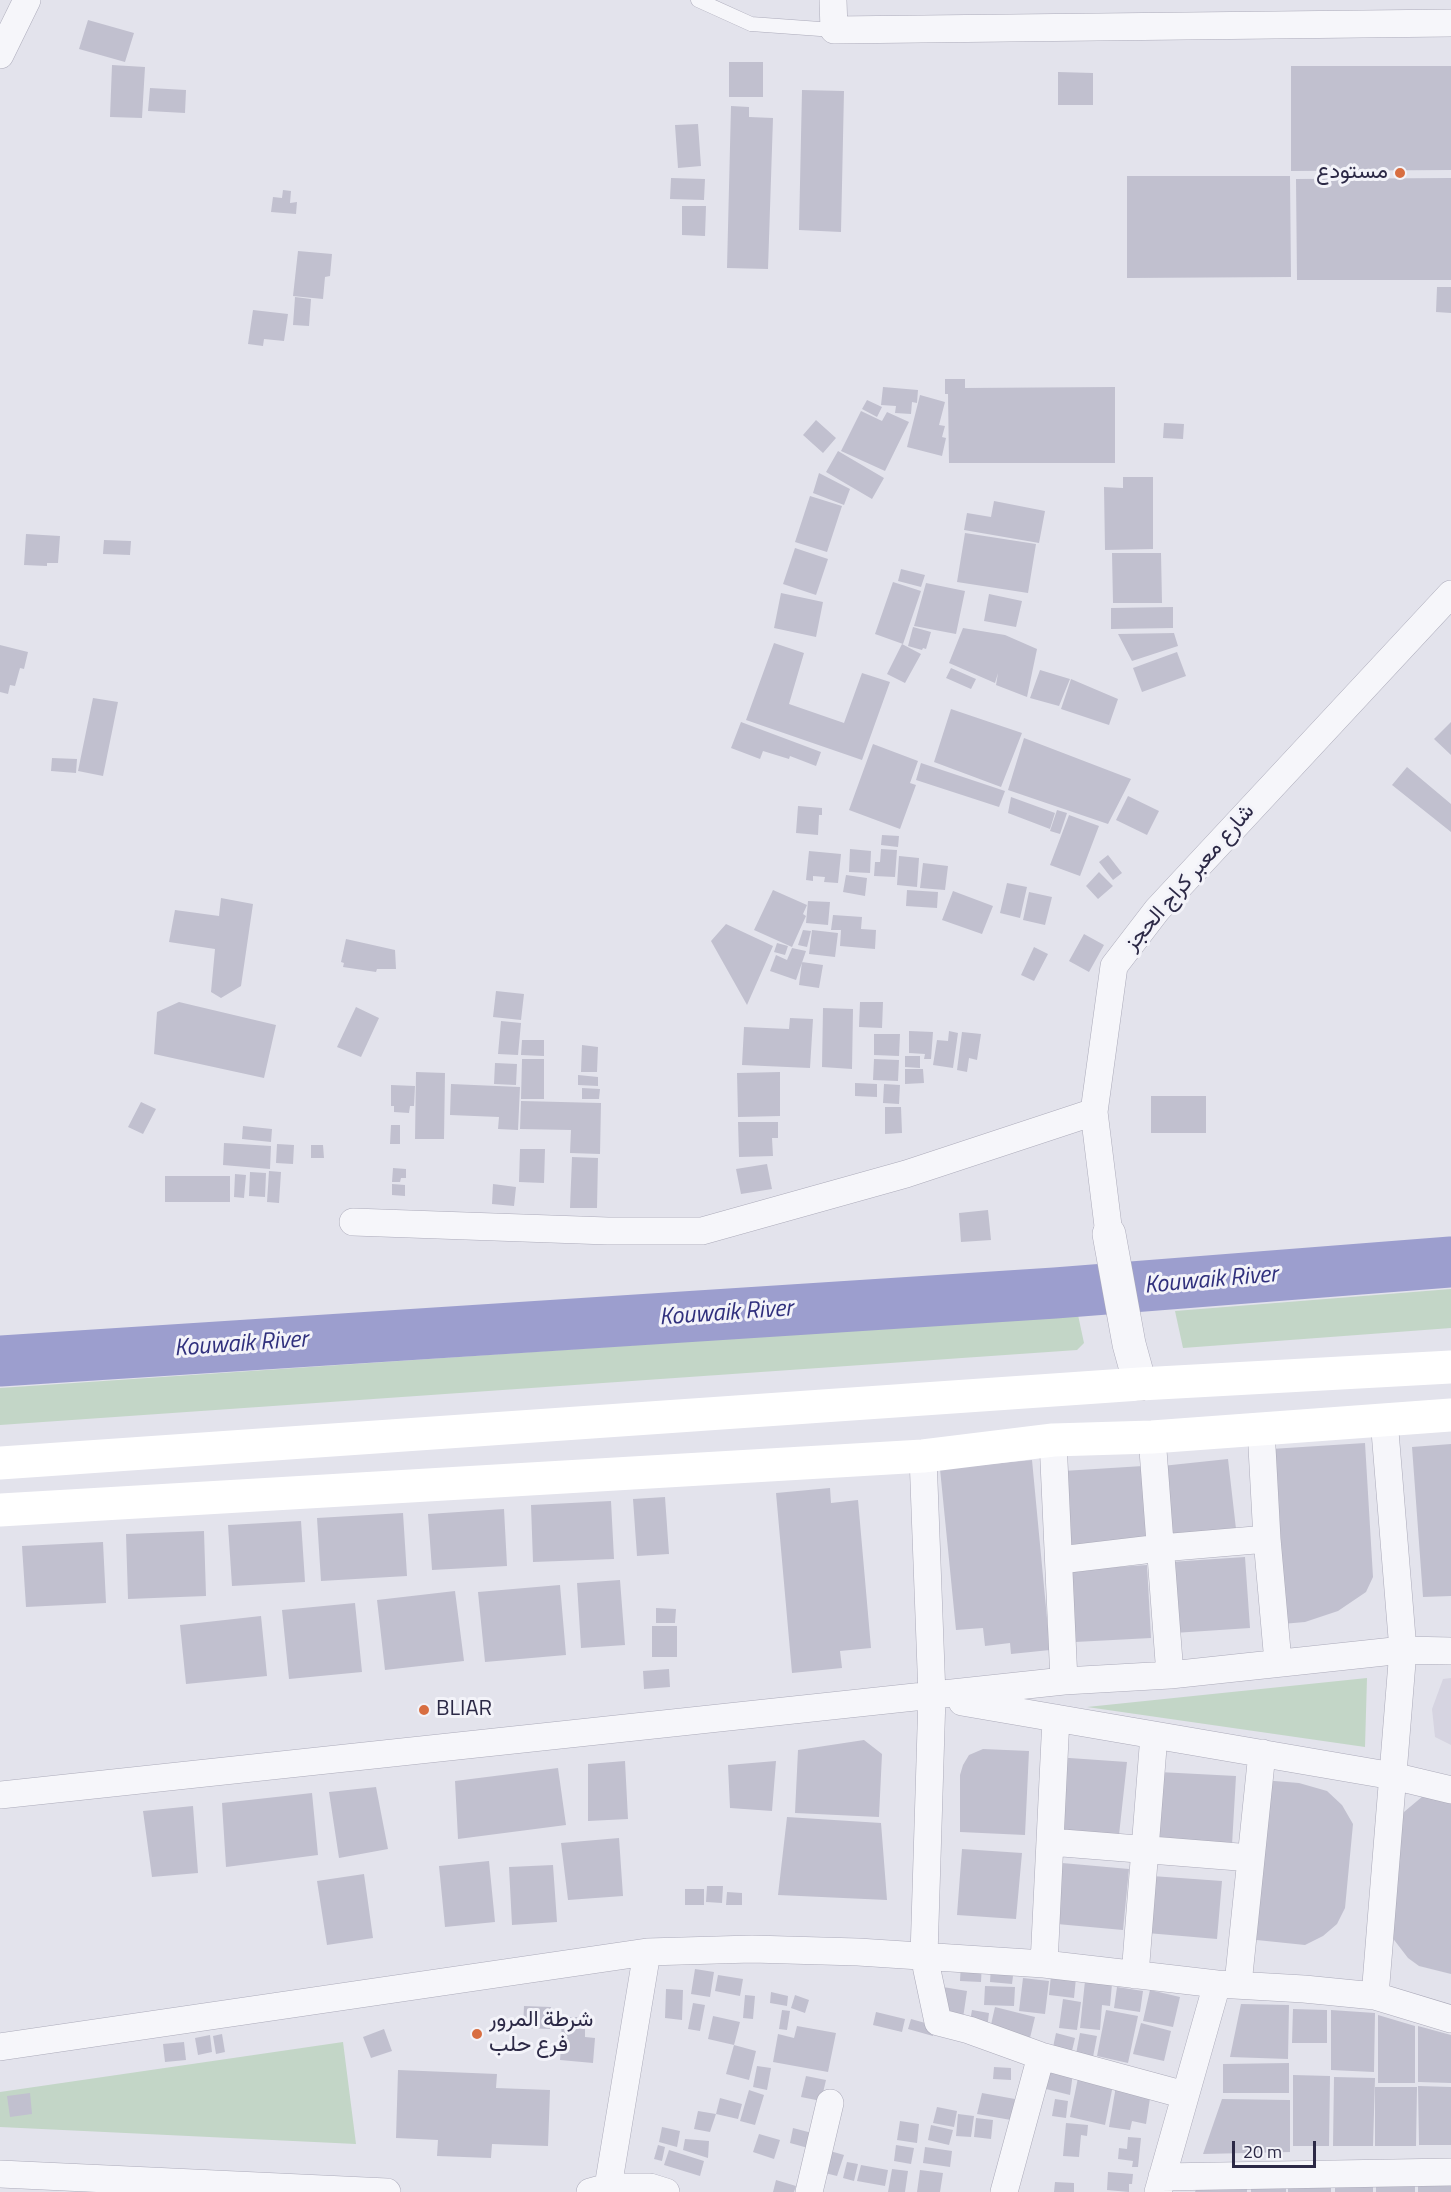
<!DOCTYPE html>
<html>
<head>
<meta charset="utf-8">
<style>
	body { margin:0 }
	#map { position:relative; width:1451px; height:2192px; overflow:hidden; background:#e3e3ec; font-family:"Titillium Web",sans-serif }
	canvas { display:block }
	.scale { position:absolute; left:1232px; top:2141px; width:84px; height:27px; box-sizing:border-box; border:3px solid #2c2946; border-top:0; padding-left:8px; font-size:18px; line-height:21px; white-space:nowrap; color:#2c2946; -webkit-text-stroke:4px #f3f3f9; paint-order:stroke }
</style>
</head>
<body>
<div id="map">
<canvas width="1451" height="2192"></canvas>
<div class="scale">20 m</div>
</div>
<script>
const c = document.querySelector('canvas').getContext('2d');
c.lineJoin = 'round';
function fillPath(path, color) {
  c.fillStyle = color;
  c.fill(path, 'evenodd');
}
function shape(rows) {
  const path = new Path2D();
  for (const r of rows) {
    path.moveTo(r[0], r[1]);
    for (let i = 2; i < r.length; i += 2) path.lineTo(r[i], r[i + 1]);
  }
  return path;
}
function trace(path, color, width, dash) {
  c.strokeStyle = color;
  c.lineWidth = width;
  c.lineCap = dash ? 'butt' : 'round';
  c.setLineDash(dash || []);
  c.stroke(path);
}
function drawText(font, color, halo, rows, align = 'center') {
  c.font = font + ' "Titillium Web",Vazirmatn,sans-serif';
  c.lineWidth = 6;
  c.setLineDash([]);
  c.textBaseline = 'middle';
  c.strokeStyle = halo;
  c.fillStyle = color;
  for (const [text, x, y, turn = 0] of rows) {
    c.save();
    c.translate(x, y);
    c.rotate((+turn || 0) * Math.PI / 180);
    c.textAlign = isNaN(turn) ? turn : align;
    if (halo) c.strokeText(text, 0, 0);
    c.fillText(text, 0, 0);
    c.restore();
  }
}
const built = shape([
	[1451,1678,1451,1745,1435,1737,1432,1709,1443,1679]
]);
const green = shape([
	[1451,1289,1451,1328,1183,1348,1175,1311],
	[1078,1315,1084,1343,1077,1350,0,1425,0,1388],
	[1367,1678,1365,1747,1087,1707],
	[343,2042,356,2144,0,2127,0,2092]
]);
const river = shape([
	[0,1361,1055,1293,1451,1262]
]);
const building = shape([
	[88,20,134,33,125,62,79,49],
	[729,62,763,62,763,97,729,97],
	[112,65,145,67,142,118,110,117],
	[1291,66,1451,66,1451,170,1291,171],
	[1058,72,1093,73,1093,105,1058,105],
	[150,88,186,90,185,113,148,111],
	[802,90,844,91,841,232,799,230],
	[731,106,749,107,749,117,773,118,768,269,727,268],
	[698,124,701,166,678,168,675,125],
	[1127,176,1290,176,1291,277,1127,278],
	[671,178,705,179,704,200,670,199],
	[1451,178,1451,280,1297,280,1296,179],
	[283,190,291,191,290,203,297,202,296,214,271,212,273,197,282,198],
	[682,206,706,206,705,236,682,235],
	[298,251,332,254,330,276,325,277,323,299,293,296],
	[1437,287,1451,287,1451,313,1436,312],
	[295,297,311,299,309,326,293,325],
	[253,310,288,314,284,341,264,339,263,346,248,344],
	[945,379,965,379,965,388,1115,387,1115,463,949,463,948,394,945,394],
	[883,387,918,390,917,403,912,402,911,414,895,413,896,406,881,405],
	[920,395,945,402,939,425,945,426,942,437,946,438,942,456,907,447],
	[867,400,882,407,877,417,862,409],
	[861,411,882,421,887,412,909,422,885,471,841,451],
	[816,420,836,438,823,453,803,435],
	[1164,423,1184,424,1183,439,1163,438],
	[838,451,884,478,872,499,826,472],
	[819,473,850,489,844,505,813,493],
	[1123,477,1153,477,1153,549,1105,550,1104,487,1123,488],
	[810,496,842,506,827,552,795,542],
	[994,501,1045,511,1039,543,964,530,967,513,991,517],
	[965,533,1036,544,1028,593,957,582],
	[26,534,60,536,58,563,47,563,47,566,24,565],
	[104,540,131,541,130,555,103,554],
	[795,548,828,559,816,595,783,584],
	[1112,553,1161,553,1162,603,1113,603],
	[901,569,925,575,921,587,898,581],
	[893,582,921,591,903,644,875,634],
	[926,583,965,591,956,634,914,626],
	[781,593,823,602,816,637,774,628],
	[989,594,1022,601,1016,627,984,621],
	[1173,607,1173,628,1111,629,1111,608],
	[913,627,931,632,926,649,923,648,922,650,908,646],
	[963,628,1005,635,1037,649,1027,697,996,685,998,673,995,683,949,663],
	[1174,633,1178,646,1132,661,1118,634],
	[774,643,804,653,789,704,844,723,862,673,890,682,862,760,746,720],
	[902,644,921,654,905,683,887,674],
	[0,645,28,652,24,669,20,668,15,686,10,685,8,694,0,692],
	[1177,652,1186,676,1142,692,1133,668],
	[951,668,976,679,971,689,946,678],
	[1040,670,1070,679,1059,706,1030,698],
	[1071,679,1118,699,1109,725,1061,709],
	[93,698,118,702,103,776,78,771],
	[951,709,1022,733,1001,787,934,762],
	[741,722,821,752,816,766,790,756,789,759,763,751,760,759,731,748],
	[1451,722,1451,755,1434,739],
	[1024,738,1131,779,1108,824,1008,790],
	[873,744,918,761,910,783,916,785,900,829,849,810],
	[52,758,77,759,76,773,51,771],
	[921,763,1005,791,999,807,916,780],
	[1407,767,1451,804,1451,832,1392,785],
	[1128,796,1159,811,1147,835,1116,820],
	[1011,797,1055,813,1050,829,1008,813],
	[798,806,822,808,822,815,819,815,818,835,796,833],
	[1057,810,1067,813,1060,834,1050,831],
	[1069,815,1099,826,1080,876,1050,865],
	[882,835,899,836,898,847,881,845],
	[850,849,871,851,870,873,849,872],
	[881,849,897,850,895,877,874,876,875,862,880,862],
	[809,851,841,854,838,883,824,882,825,877,813,876,813,881,806,880],
	[1108,855,1122,873,1113,880,1099,862],
	[899,856,919,858,917,887,897,885],
	[923,863,948,866,945,890,920,888],
	[1099,872,1113,886,1098,899,1086,886],
	[846,875,867,878,865,896,843,892],
	[1007,883,1027,887,1020,918,1000,913],
	[773,890,807,905,803,914,806,916,792,947,754,930],
	[907,890,938,892,937,908,906,906],
	[953,891,993,906,982,934,942,920],
	[1029,892,1052,897,1045,925,1023,920],
	[221,898,253,904,241,986,221,998,211,992,215,949,169,942,175,910,219,916],
	[808,901,830,902,828,925,806,923],
	[833,915,862,917,861,929,876,930,875,949,840,946,841,930,831,930],
	[726,924,773,946,747,1005,711,941],
	[803,930,811,931,807,947,798,945],
	[812,930,838,933,835,957,809,954],
	[1084,934,1104,945,1089,972,1069,961],
	[346,939,395,950,396,969,377,969,376,972,343,967,344,963,341,962],
	[777,943,788,946,785,955,774,952],
	[1034,947,1048,954,1034,981,1021,975],
	[792,948,806,951,796,980,770,971,776,955,787,960],
	[802,962,823,965,819,988,799,985],
	[496,991,524,994,521,1020,493,1017],
	[179,1002,276,1025,264,1078,154,1054,157,1012],
	[860,1002,883,1002,882,1028,859,1027],
	[356,1007,379,1018,361,1057,337,1047],
	[823,1008,853,1009,852,1069,822,1067],
	[790,1018,813,1019,810,1068,742,1065,744,1027,789,1029],
	[501,1021,521,1023,518,1055,498,1054],
	[909,1031,933,1032,931,1059,924,1059,925,1054,909,1053],
	[949,1031,958,1033,953,1068,933,1065,937,1040,948,1041],
	[962,1032,981,1034,977,1060,969,1058,967,1072,957,1070],
	[874,1034,900,1034,899,1056,874,1055],
	[522,1040,544,1040,544,1056,521,1055],
	[582,1045,598,1047,597,1072,581,1072],
	[905,1056,920,1056,920,1068,905,1067],
	[522,1059,544,1059,544,1099,521,1099],
	[874,1059,899,1060,898,1081,873,1080],
	[495,1063,517,1064,516,1085,494,1084],
	[905,1069,923,1069,924,1083,905,1084],
	[416,1072,445,1073,444,1139,415,1139],
	[780,1072,780,1116,738,1117,737,1073],
	[578,1075,598,1077,598,1086,578,1085],
	[855,1083,877,1084,877,1097,855,1096],
	[451,1084,520,1087,518,1130,498,1129,499,1117,450,1115],
	[884,1084,900,1085,899,1104,883,1103],
	[391,1085,415,1086,414,1106,410,1106,409,1113,394,1112,394,1106,391,1106],
	[582,1088,600,1089,599,1099,582,1099],
	[1151,1096,1206,1096,1206,1133,1151,1133],
	[521,1101,601,1103,600,1154,570,1153,571,1130,520,1129],
	[141,1102,156,1109,143,1134,128,1127],
	[885,1107,901,1107,902,1133,885,1134],
	[738,1122,778,1122,778,1138,772,1138,773,1156,739,1157],
	[391,1125,400,1125,400,1144,390,1144],
	[243,1126,272,1129,271,1142,242,1139],
	[224,1143,271,1146,270,1169,223,1165],
	[277,1144,294,1145,293,1164,276,1163],
	[311,1145,323,1145,324,1158,311,1158],
	[520,1149,545,1149,544,1183,519,1182],
	[572,1157,598,1158,597,1208,570,1208],
	[767,1164,772,1189,741,1194,736,1169],
	[393,1168,406,1169,406,1178,401,1178,400,1182,392,1182],
	[269,1171,281,1172,279,1203,267,1202],
	[250,1172,266,1173,265,1197,249,1196],
	[235,1174,246,1175,244,1198,234,1197],
	[165,1176,230,1176,230,1202,165,1202],
	[392,1184,405,1185,405,1196,392,1195],
	[493,1184,516,1187,514,1206,492,1204],
	[988,1210,991,1240,961,1242,959,1213],
	[1365,1443,1373,1577,1366,1592,1338,1611,1305,1622,1282,1624,1271,1449],
	[1451,1444,1451,1596,1423,1597,1412,1447],
	[1228,1459,1236,1529,1169,1536,1162,1466],
	[1032,1460,1050,1650,1011,1654,1010,1643,985,1646,983,1628,956,1630,940,1469],
	[1143,1466,1147,1540,1067,1545,1063,1471],
	[830,1488,831,1503,858,1500,871,1648,840,1651,842,1668,792,1673,776,1493],
	[665,1497,669,1554,637,1556,633,1499],
	[611,1501,614,1559,533,1562,531,1505],
	[504,1509,507,1566,432,1570,428,1514],
	[403,1513,407,1576,321,1581,317,1518],
	[301,1521,305,1582,232,1586,228,1525],
	[204,1531,206,1596,128,1599,126,1534],
	[103,1542,106,1603,26,1607,22,1546],
	[1245,1557,1250,1628,1174,1633,1170,1562],
	[1147,1565,1151,1638,1075,1642,1071,1570],
	[620,1580,625,1645,581,1648,577,1583],
	[560,1585,566,1655,485,1662,478,1592],
	[455,1591,464,1661,385,1670,377,1600],
	[355,1603,362,1672,289,1679,282,1610],
	[656,1608,676,1609,675,1623,656,1623],
	[261,1616,267,1676,186,1684,180,1625],
	[652,1626,677,1626,677,1657,652,1657],
	[669,1669,670,1687,644,1689,643,1671],
	[864,1740,882,1754,879,1817,795,1813,798,1750],
	[983,1749,1029,1751,1025,1835,960,1832,960,1775,963,1765,969,1755],
	[1055,1757,1127,1762,1119,1835,1051,1830],
	[625,1761,628,1819,588,1821,588,1764],
	[776,1761,772,1811,730,1808,728,1765],
	[558,1768,566,1825,458,1839,455,1781],
	[1159,1772,1236,1776,1232,1845,1154,1841],
	[1262,1780,1299,1783,1327,1791,1342,1805,1353,1824,1345,1908,1337,1924,1323,1936,1305,1945,1247,1939],
	[376,1787,388,1849,339,1858,329,1792],
	[312,1793,318,1855,226,1867,222,1803],
	[1423,1796,1451,1800,1451,1974,1419,1966,1408,1958,1388,1932,1398,1817],
	[193,1806,198,1873,152,1877,143,1811],
	[787,1817,881,1823,887,1900,778,1895],
	[619,1838,623,1896,568,1900,561,1843],
	[962,1849,1022,1853,1016,1919,957,1915],
	[489,1861,495,1922,445,1927,439,1866],
	[1051,1862,1129,1869,1123,1930,1046,1923],
	[553,1865,557,1922,512,1925,509,1867],
	[364,1874,373,1938,327,1945,317,1881],
	[1152,1876,1222,1881,1217,1939,1147,1933],
	[707,1886,723,1886,722,1903,706,1902],
	[685,1889,704,1889,704,1905,685,1905],
	[727,1892,742,1893,742,1905,726,1905],
	[961,1962,982,1963,981,1982,960,1981],
	[991,1966,1014,1968,1012,1984,990,1982],
	[695,1969,714,1972,710,1997,691,1994],
	[718,1975,743,1979,740,1996,715,1991],
	[1051,1975,1076,1978,1074,1998,1049,1995],
	[1023,1978,1049,1981,1045,2014,1019,2011],
	[1085,1981,1112,1984,1110,2006,1102,2005,1100,2030,1080,2028],
	[985,1986,1015,1987,1014,2006,984,2005],
	[943,1987,967,1991,963,2018,938,2014],
	[1117,1987,1143,1991,1140,2012,1114,2008],
	[666,1989,683,1990,682,2020,665,2018],
	[1150,1990,1180,1997,1173,2027,1143,2021],
	[771,1992,788,1996,787,2006,770,2003],
	[745,1995,755,1996,753,2019,743,2018],
	[795,1995,809,2000,805,2013,791,2008],
	[1063,1999,1081,2002,1077,2030,1059,2028],
	[693,2003,705,2005,700,2031,688,2029],
	[1241,2004,1289,2005,1288,2059,1230,2057],
	[524,2006,551,2007,550,2029,523,2028],
	[995,2007,1035,2017,1030,2038,990,2029],
	[1293,2009,1327,2010,1327,2043,1292,2043],
	[782,2010,790,2011,787,2030,779,2029],
	[972,2010,989,2013,987,2029,969,2027],
	[1106,2010,1138,2016,1128,2063,1097,2056],
	[1331,2010,1375,2013,1374,2072,1331,2070],
	[876,2012,905,2019,902,2032,873,2025],
	[1378,2015,1415,2026,1415,2083,1378,2083],
	[713,2016,740,2022,734,2045,708,2039],
	[560,2017,585,2017,585,2037,595,2038,593,2063,560,2060,562,2036],
	[911,2019,936,2026,933,2036,908,2029],
	[1141,2023,1171,2031,1164,2061,1133,2054],
	[797,2026,836,2033,828,2072,773,2062,778,2034,794,2038],
	[1418,2026,1451,2035,1451,2083,1418,2082],
	[384,2029,392,2051,371,2058,363,2037],
	[1056,2033,1075,2038,1072,2051,1053,2047],
	[1080,2033,1097,2036,1093,2057,1076,2054],
	[222,2034,225,2052,216,2054,213,2036],
	[210,2035,212,2052,198,2055,195,2038],
	[184,2042,186,2060,165,2062,163,2044],
	[734,2045,756,2051,749,2080,726,2074],
	[1289,2063,1289,2093,1223,2093,1223,2064],
	[757,2066,771,2068,767,2090,753,2087],
	[994,2067,1011,2068,1011,2080,993,2079],
	[1044,2068,1073,2073,1070,2095,1038,2087],
	[398,2070,497,2074,496,2088,550,2090,548,2146,492,2144,491,2158,437,2156,438,2140,396,2138],
	[1293,2075,1330,2076,1329,2146,1293,2146],
	[806,2076,826,2080,821,2101,801,2097],
	[1334,2077,1375,2078,1373,2146,1333,2146],
	[1078,2078,1113,2085,1105,2125,1070,2117],
	[1116,2086,1151,2092,1146,2124,1132,2121,1130,2130,1109,2127],
	[1418,2086,1451,2087,1451,2145,1419,2145],
	[1375,2087,1417,2087,1416,2146,1375,2146],
	[749,2090,764,2095,755,2125,740,2121],
	[30,2093,32,2114,10,2117,7,2096],
	[982,2093,1015,2099,1011,2120,977,2114],
	[720,2098,742,2104,738,2119,716,2114],
	[1055,2099,1068,2101,1066,2118,1052,2116],
	[1222,2099,1290,2100,1290,2152,1203,2154],
	[937,2107,957,2111,954,2127,933,2123],
	[698,2111,716,2114,710,2132,694,2129],
	[958,2114,974,2116,971,2137,956,2136],
	[976,2118,993,2120,991,2139,974,2137],
	[900,2121,919,2124,917,2143,897,2140],
	[1066,2123,1088,2125,1087,2136,1081,2135,1079,2157,1063,2156],
	[931,2125,953,2130,949,2145,928,2140],
	[662,2127,680,2131,677,2147,659,2142],
	[793,2128,812,2133,808,2148,790,2143],
	[759,2134,780,2140,774,2159,753,2152],
	[1128,2137,1141,2138,1138,2167,1132,2167,1133,2161,1118,2159,1119,2148,1127,2149],
	[685,2139,709,2141,708,2158,683,2150],
	[658,2145,665,2147,662,2161,654,2159],
	[896,2145,914,2148,911,2164,894,2161],
	[925,2147,952,2151,950,2167,923,2163],
	[669,2150,704,2161,700,2176,664,2165],
	[830,2151,844,2155,837,2176,825,2173],
	[847,2162,858,2164,854,2181,843,2178],
	[861,2165,888,2170,885,2186,857,2181],
	[892,2169,908,2171,905,2192,888,2192],
	[920,2170,943,2173,940,2192,917,2192],
	[1108,2172,1133,2174,1132,2184,1129,2184,1129,2192,1107,2190],
	[776,2180,796,2186,794,2192,773,2192],
	[1055,2182,1074,2183,1074,2192,1054,2192],
	[1331,2182,1331,2192,1288,2192,1288,2183],
	[1251,2183,1286,2183,1286,2192,1251,2192],
	[1335,2184,1373,2185,1373,2192,1335,2192],
	[1247,2185,1247,2192,1195,2192,1197,2187],
	[1376,2185,1415,2185,1415,2192,1376,2192],
	[1418,2185,1451,2186,1451,2192,1418,2192]
]);
const service = shape([
	[698,0,751,24,834,30]
]);
const minor = shape([
	[833,0,834,30,1451,23],
	[0,55,27,0],
	[353,1222,608,1231,702,1231,906,1174,1094,1112],
	[1109,1234,1094,1112,1114,966,1157,910,1451,594],
	[1261,1429,1267,1539,1278,1662],
	[1152,1437,1170,1675],
	[1053,1440,1064,1681],
	[923,1456,932,1696,924,1956,938,2022,969,2030,1041,2056,1185,2095],
	[1060,1560,1161,1548,1267,1539],
	[962,1702,1393,1776,1451,1790],
	[0,1795,1064,1681,1170,1675,1403,1650,1451,1651],
	[1050,1842,1251,1858],
	[1044,1964,1056,1718],
	[1135,1975,1154,1735],
	[1238,1984,1262,1753],
	[1375,1996,1403,1650,1384,1419],
	[0,2047,647,1952,752,1949,858,1952,1044,1964,1217,1984,1304,1989,1375,1996,1451,2019],
	[0,2174,387,2192],
	[1162,2177,1451,2172],
	[590,2192,608,2187,650,2187,666,2192],
	[610,2192,608,2187,647,1952],
	[809,2192,830,2103],
	[1004,2192,1041,2056],
	[1158,2192,1217,1984]
]);
const tertiary = shape([
	[1109,1234,1129,1344,1140,1384]
]);
const secondary = shape([
	[0,1463,1140,1384,1451,1367],
	[0,1510,923,1456,1053,1440,1152,1437,1451,1415]
]);
const markers = [
	[1400,173,6,"#d86e41"],
	[424,1710,6,"#d86e41"],
	[477,2034,6,"#d86e41"]
];
const poiNames = [
	["مستودع",1388,173,"right"],
	["BLIAR",436,1710],
	["شرطة المرور",489,2021],
	["فرع حلب",489,2046]
];
const streetNames = [
	["شارع معبر كراج الحجز",1190,878,-49]
];
const waterNames = [
	["Kouwaik River",1211,1281,-5],
	["Kouwaik River",726,1314,-4],
	["Kouwaik River",241,1345,-4]
];
fillPath(built, '#d6d4e1');
fillPath(green, '#c3d6c7');
trace(river, '#9c9ece', 51);
fillPath(building, '#c1c0cf');
trace(service, '#acabba', 15);
trace(minor, '#acabba', 28);
trace(tertiary, '#acabba', 34);
trace(service, '#f6f6fa', 14);
trace(minor, '#f6f6fa', 27);
trace(tertiary, '#f6f6fa', 33);
trace(secondary, '#fff', 33);
for (const [x, y, r, color] of markers) {
  const dot = new Path2D();
  dot.arc(x, y, r, 0, 2 * Math.PI);
  c.fillStyle = color;
  c.fill(dot);
  trace(dot, '#f3f3f9', 2);
}
drawText('22px', '#2c2946', '#f3f3f9', poiNames, 'left');
drawText('22px', '#2c2946', '#f3f3f9', streetNames);
drawText('italic 24px', '#30307d', '#f3f3f9', waterNames);
</script>
</body>
</html>
